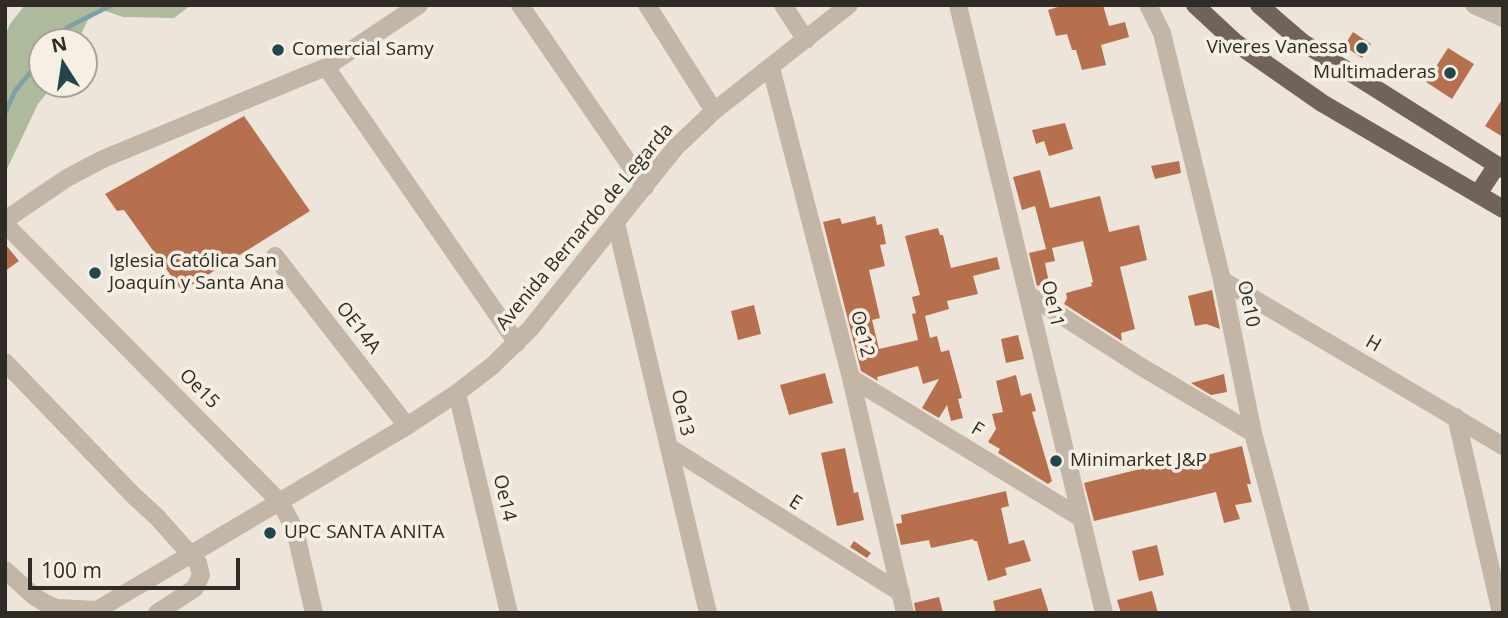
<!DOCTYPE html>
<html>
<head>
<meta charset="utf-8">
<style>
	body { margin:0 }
	#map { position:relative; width:1508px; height:618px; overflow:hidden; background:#ede5d9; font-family:"Open Sans",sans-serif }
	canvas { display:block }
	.frame { position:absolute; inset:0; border:7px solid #312b26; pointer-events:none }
	.north { position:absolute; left:28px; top:28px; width:70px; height:70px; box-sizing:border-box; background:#f6efe4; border:2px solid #a7a198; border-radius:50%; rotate:348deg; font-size:19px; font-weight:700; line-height:28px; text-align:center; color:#312b26 }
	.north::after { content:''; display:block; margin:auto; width:24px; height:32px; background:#21464d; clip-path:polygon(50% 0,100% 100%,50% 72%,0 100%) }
	.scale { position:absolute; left:28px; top:558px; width:212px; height:32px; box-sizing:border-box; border:4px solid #312b26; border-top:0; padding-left:9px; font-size:21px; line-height:24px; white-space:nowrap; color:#312b26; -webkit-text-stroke:5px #f6efe4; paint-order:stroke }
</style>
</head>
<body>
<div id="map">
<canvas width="1508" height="618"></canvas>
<div class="frame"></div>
<div class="north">N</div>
<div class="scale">100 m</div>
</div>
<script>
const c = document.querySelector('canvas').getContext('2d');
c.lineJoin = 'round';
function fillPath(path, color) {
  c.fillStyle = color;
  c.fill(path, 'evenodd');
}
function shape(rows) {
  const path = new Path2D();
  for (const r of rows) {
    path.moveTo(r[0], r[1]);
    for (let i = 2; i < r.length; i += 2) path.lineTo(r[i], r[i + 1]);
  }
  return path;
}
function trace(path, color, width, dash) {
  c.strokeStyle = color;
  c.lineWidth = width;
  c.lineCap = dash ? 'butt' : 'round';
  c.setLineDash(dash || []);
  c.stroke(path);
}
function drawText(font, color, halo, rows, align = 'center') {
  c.font = font + ' "Open Sans",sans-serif';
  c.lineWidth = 7;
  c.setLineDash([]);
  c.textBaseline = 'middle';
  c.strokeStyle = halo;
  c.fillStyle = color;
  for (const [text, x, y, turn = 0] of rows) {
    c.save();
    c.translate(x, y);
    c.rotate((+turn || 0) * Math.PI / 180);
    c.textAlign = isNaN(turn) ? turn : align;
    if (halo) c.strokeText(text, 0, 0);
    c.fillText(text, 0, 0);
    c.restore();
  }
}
const green = shape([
	[25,5,191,5,174,18,123,17,103,10,88,20,77,42,42,42,42,84,54,84,38,104,5,173,5,36,10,24]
]);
const stream = shape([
	[55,42,68,27,112,5],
	[5,113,15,91,42,58]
]);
const building = shape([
	[1064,5,1103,5,1109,26,1125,22,1129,37,1101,45,1106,65,1082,70,1076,50,1072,50,1067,34,1056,36,1048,10],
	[1353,32,1371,44,1362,58,1344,46],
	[1448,48,1474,64,1452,99,1426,82],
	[1503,98,1503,137,1485,126],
	[244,116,310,211,182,291,124,210,117,211,105,194],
	[1065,123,1073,149,1049,156,1044,141,1036,144,1032,130],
	[1179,161,1181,173,1155,179,1151,166],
	[1040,170,1050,208,1100,196,1109,232,1139,225,1147,260,1120,267,1135,329,1121,333,1122,341,1064,304,1067,298,1066,293,1092,286,1091,283,1093,282,1083,241,1052,248,1055,261,1045,263,1049,283,1037,286,1029,253,1046,249,1035,206,1022,210,1013,177],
	[875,216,877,225,882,224,886,244,880,245,885,266,869,270,880,318,872,320,879,349,918,340,912,314,916,313,912,297,920,295,905,236,938,228,940,235,943,235,951,268,997,257,1000,269,973,276,978,294,947,301,949,309,925,316,930,338,937,336,941,352,949,350,962,398,958,399,963,418,951,421,947,405,939,418,922,408,939,379,923,384,918,366,877,377,878,381,861,371,823,222,840,218,842,224],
	[5,244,19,261,5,271],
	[1212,290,1220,329,1206,324,1195,326,1188,296],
	[754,305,761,334,738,340,731,311],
	[1018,335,1024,359,1006,363,1001,339],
	[825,373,833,403,789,415,780,385],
	[1224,374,1227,392,1211,395,1191,383],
	[1016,375,1021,396,1031,393,1036,411,1032,412,1052,481,1048,484,998,453,1000,449,988,442,996,429,992,414,1003,412,996,381],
	[1242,446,1251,484,1247,484,1252,502,1235,505,1240,519,1224,523,1216,492,1094,521,1084,483,1164,463,1164,466],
	[845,448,854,493,858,492,864,520,837,526,821,453],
	[1006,491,1009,506,1001,508,1009,544,1024,540,1031,561,1005,568,1007,575,988,581,977,541,974,541,973,539,931,548,929,540,901,545,896,524,902,523,901,515],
	[854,541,871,553,867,558,850,547],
	[1157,545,1164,575,1139,581,1132,551],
	[1041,588,1049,613,996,613,993,601],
	[1152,591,1158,613,1121,613,1117,600],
	[939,597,943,613,916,613,914,603]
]);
const minor = shape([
	[520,5,645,187],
	[647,5,714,111],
	[783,5,806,40],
	[958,5,1104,613],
	[1148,5,1162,33,1222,280,1253,433,1301,613],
	[1474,5,1503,18],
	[326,67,517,343],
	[771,68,851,378,905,613],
	[5,220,67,178,103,159,326,67,419,5],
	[616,223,708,613],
	[5,224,280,502,295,530,314,613],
	[275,256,407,426],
	[1222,280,1503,446],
	[1029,295,1140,366,1253,433],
	[5,362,134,496,157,517,198,563,201,575,195,588,157,613],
	[851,378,1081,518],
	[457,393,509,613],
	[1456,417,1501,613],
	[669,447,901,593],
	[5,570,35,597,47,604,57,608,97,610],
	[92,613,407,426,457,393,492,366,530,329,675,148,714,111,849,5]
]);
const major = shape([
	[1195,5,1236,43,1322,103,1503,209],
	[1259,5,1302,42,1503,169],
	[1478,194,1497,165]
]);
const markers = [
	[1362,48,7,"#21464d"],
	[278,50,7,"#21464d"],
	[1450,73,7,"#21464d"],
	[95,273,7,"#21464d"],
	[1056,461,7,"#21464d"],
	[270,533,7,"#21464d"]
];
const poiNames = [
	["Viveres Vanessa",1348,48,"right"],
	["Comercial Samy",292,50],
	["Multimaderas",1436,73,"right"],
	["Iglesia Católica San",109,262],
	["Joaquín y Santa Ana",109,284],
	["Minimarket J&P",1070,461],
	["UPC SANTA ANITA",284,533]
];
const streetNames = [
	["Avenida Bernardo de Legarda",585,227,-50],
	["Oe11",1052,304,77],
	["Oe10",1248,304,78],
	["OE14A",358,328,52],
	["Oe12",862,334,76],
	["H",1373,344,30],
	["Oe15",199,389,45],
	["Oe13",682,413,77],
	["F",977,430,31],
	["Oe14",504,498,77],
	["E",795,503,32]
];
fillPath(green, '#adba9b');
trace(stream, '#7ca1a7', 4.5);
fillPath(building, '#b6704e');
trace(minor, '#c4b6a7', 18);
trace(major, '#716359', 18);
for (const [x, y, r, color] of markers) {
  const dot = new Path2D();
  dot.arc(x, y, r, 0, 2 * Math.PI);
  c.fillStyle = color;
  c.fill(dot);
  trace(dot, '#f6efe4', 2.5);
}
drawText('19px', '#312b26', '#f6efe4', poiNames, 'left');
drawText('19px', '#312b26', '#f6efe4', streetNames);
</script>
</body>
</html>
